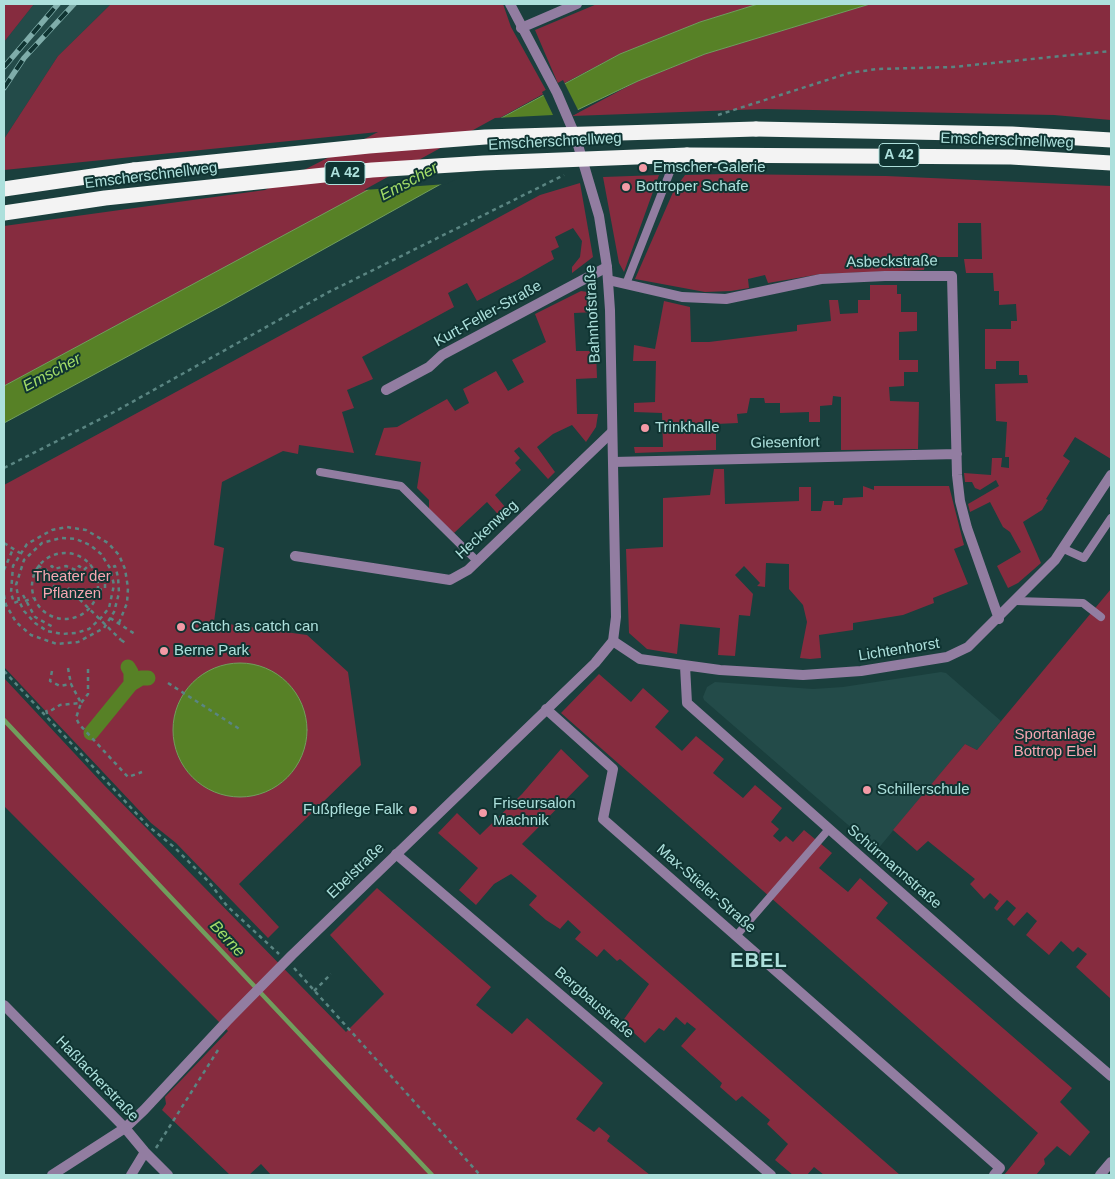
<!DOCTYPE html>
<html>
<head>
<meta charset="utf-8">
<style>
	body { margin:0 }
	#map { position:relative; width:1115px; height:1179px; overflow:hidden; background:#1a3f3d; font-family:Helvetica,sans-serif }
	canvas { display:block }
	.frame { position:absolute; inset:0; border:5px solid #ade0dc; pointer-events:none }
</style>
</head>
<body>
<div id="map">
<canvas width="1115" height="1179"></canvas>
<div class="frame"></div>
</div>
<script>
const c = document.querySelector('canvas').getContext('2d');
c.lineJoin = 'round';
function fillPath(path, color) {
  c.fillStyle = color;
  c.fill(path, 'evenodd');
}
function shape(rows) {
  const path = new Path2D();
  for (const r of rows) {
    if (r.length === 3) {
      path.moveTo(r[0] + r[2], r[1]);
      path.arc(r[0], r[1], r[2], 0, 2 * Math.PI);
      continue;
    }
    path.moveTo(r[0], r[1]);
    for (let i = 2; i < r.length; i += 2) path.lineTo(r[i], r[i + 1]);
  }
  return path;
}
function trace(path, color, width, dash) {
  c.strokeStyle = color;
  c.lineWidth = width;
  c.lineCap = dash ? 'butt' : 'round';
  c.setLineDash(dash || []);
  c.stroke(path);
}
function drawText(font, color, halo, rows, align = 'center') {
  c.font = font + ' Helvetica,sans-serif';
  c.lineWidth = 4;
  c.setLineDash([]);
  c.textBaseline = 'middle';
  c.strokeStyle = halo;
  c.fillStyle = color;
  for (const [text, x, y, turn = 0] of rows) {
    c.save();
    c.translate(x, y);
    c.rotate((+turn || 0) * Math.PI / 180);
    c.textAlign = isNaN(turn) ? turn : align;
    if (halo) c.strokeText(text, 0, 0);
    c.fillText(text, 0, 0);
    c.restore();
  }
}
const built = shape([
	[34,4,111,4,58,56,4,139,4,42],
	[941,672,946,673,1001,721,977,750,965,744,877,850,704,700,703,697,707,687,715,682,813,689,843,687]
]);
const green = shape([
	[4,4,34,4,4,42],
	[111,4,503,4,511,27,547,92,340,206,4,386,4,226,265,190,378,132,4,170,4,139,58,56],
	[597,4,758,4,700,22,620,54,559,86,535,30],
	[870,4,1111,4,1111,120,1054,115,764,109,572,116,638,81,705,54],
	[725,174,886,176,1111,186,1111,459,1075,437,1063,456,1070,461,1046,499,1048,500,1042,510,1023,522,1041,563,1018,583,1008,588,997,566,1021,552,1010,532,1003,527,990,502,970,512,968,504,999,486,996,480,980,490,975,488,972,482,965,482,964,473,991,475,992,458,1002,458,1001,467,1009,468,1009,457,1005,457,1007,422,996,421,995,384,1028,383,1027,375,1019,375,1019,361,996,361,996,369,985,369,985,329,1011,329,1011,321,1017,321,1016,304,999,305,999,291,994,291,993,273,966,273,964,259,982,259,981,223,958,223,958,257,926,257,924,270,821,274,768,283,765,275,748,279,749,288,731,291,705,292,635,279,674,190,685,175],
	[659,175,624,272,619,263,603,177],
	[580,183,593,257,572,273,572,267,580,257,582,241,573,228,555,237,559,247,551,251,554,259,521,278,477,301,467,283,448,293,454,307,362,357,373,379,347,390,354,408,342,412,354,453,299,445,298,454,283,451,222,482,214,545,224,548,214,622,307,635,348,672,361,765,239,884,279,927,268,938,176,843,151,823,4,667,4,485,540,195],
	[870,285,897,285,897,294,901,294,901,312,917,312,917,331,899,332,899,360,918,360,918,372,904,372,904,386,889,387,890,401,919,402,918,449,841,450,841,397,833,396,832,405,820,406,820,422,809,422,809,412,780,413,780,403,765,403,764,398,750,398,747,413,737,414,738,423,716,424,716,450,635,453,634,447,663,447,662,413,634,412,634,403,655,402,656,361,633,361,634,345,655,349,664,301,690,307,691,342,709,342,797,331,797,325,831,321,829,300,838,300,840,314,858,313,858,300,870,300],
	[581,291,588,292,593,295,596,312,574,313,576,351,596,351,597,378,576,379,577,414,598,414,596,427,586,442,572,425,553,434,537,447,555,472,548,479,519,447,514,451,520,458,515,463,521,470,495,495,511,514,504,521,487,502,454,533,429,510,429,500,417,488,421,462,375,455,384,428,397,427,447,399,455,411,469,403,463,389,496,371,508,391,524,382,512,360,546,342,535,314],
	[714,469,724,469,725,504,799,501,799,487,811,487,811,511,821,511,823,501,834,501,834,505,842,505,843,498,863,497,863,486,874,490,874,486,949,486,964,545,954,549,968,584,933,598,934,603,903,615,853,623,853,630,819,635,821,658,810,659,800,658,807,622,803,605,789,589,789,564,766,563,765,587,757,586,760,583,744,566,735,575,753,594,750,616,739,615,735,656,718,655,720,628,680,624,677,654,647,649,629,633,626,549,663,547,663,498,710,495],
	[1111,589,1111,999,1076,967,1087,954,1078,947,1073,952,1061,941,1049,955,1026,935,1037,921,1027,912,1014,926,1007,919,1016,908,1007,900,997,911,994,908,999,901,990,893,984,899,970,884,975,879,928,841,917,851,893,830,965,744,977,750],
	[599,674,631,702,643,688,669,711,655,727,682,751,696,736,724,759,713,773,743,798,755,785,782,808,771,822,779,829,773,836,780,842,786,836,793,842,804,830,832,853,819,868,848,892,860,878,888,903,876,918,1072,1088,1060,1102,1090,1132,1070,1156,1057,1146,1044,1159,1045,1164,1036,1175,1004,1175,1038,1133,561,713],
	[4,678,103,784,346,1032,384,994,330,935,377,888,491,987,476,1005,512,1034,527,1018,603,1083,576,1119,594,1132,599,1127,610,1136,607,1141,650,1175,271,1175,261,1164,249,1175,230,1175,162,1110,166,1104,165,1097,228,1031,4,806],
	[561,749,589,776,522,844,900,1175,824,1175,814,1167,807,1175,793,1175,775,1160,788,1144,767,1124,770,1120,742,1096,736,1101,720,1087,722,1083,681,1046,696,1029,687,1022,685,1025,676,1017,664,1031,659,1028,645,1043,622,1022,649,984,620,959,617,961,604,949,597,957,575,939,581,932,568,920,560,929,546,920,529,905,537,896,511,874,494,884,476,905,459,890,478,868,438,833,457,813,480,835,522,794]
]);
const water = shape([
	[758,4,870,4,705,54,638,81,556,120,225,304,4,423,4,386,620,54,700,22,758,4],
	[240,730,67]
]);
const pier = shape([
	[563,80,579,112,447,184,364,190,495,118,553,115,542,92]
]);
const stream = shape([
	[4,720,432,1175]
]);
const canal = shape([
	[131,684,141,678,148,678],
	[91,733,131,684,131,672,128,667]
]);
const path = shape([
	[718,115,849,73,877,69,953,67,1111,51],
	[4,468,116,411,327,293,564,175],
	[4,543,20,553],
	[65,586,33],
	[38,565,45,571,52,566,54,569,66,566,76,570,79,566,84,570,90,564],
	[4,570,13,549],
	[98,590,105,589,105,580,112,578],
	[4,595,6,605,16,622,31,635,57,644,78,642,104,628,114,612,119,593,118,577,115,566,110,568],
	[23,595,35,617,53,627],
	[58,595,54,591,54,579,62,573,70,575],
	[19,601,16,585,24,560,42,543,61,538,76,539,90,545,101,554,110,568,114,585,109,608,100,619,89,629,76,633,62,634,47,631,35,623,24,611,19,601,14,603,11,593,13,566,27,544,52,530,67,527,86,530,108,543,119,555,125,569,128,588,127,603,119,623],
	[25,601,33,598],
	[110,618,135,634],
	[121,640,127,644],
	[68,668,71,684],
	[4,671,148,826,174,847,209,882,227,906,279,954],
	[52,671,50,681,60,686,71,684,81,703,76,718,79,724,128,777,142,772],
	[168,683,241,730],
	[46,710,47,713,60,705,81,703,88,694,88,665],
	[294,968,480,1175],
	[314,991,331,974],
	[156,1148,218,1050]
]);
const service = shape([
	[626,284,670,172],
	[320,472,401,486,477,561],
	[1064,549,1084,558,1111,518],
	[1016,601,1083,603,1101,617],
	[736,936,829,829]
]);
const minor = shape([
	[521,28,577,4],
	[608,280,682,297,726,299,821,279,885,276,952,276,957,475,960,501,967,528,999,619],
	[386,390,429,367,442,355,607,267],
	[613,462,957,454],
	[295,556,450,580,468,570,612,432],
	[613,641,640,659,720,670,803,675,861,671,947,657,968,647,1055,560,1111,475],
	[685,666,687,703,1020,998,1111,1076],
	[546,709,613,769,603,819,1000,1168,994,1175],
	[396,854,771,1175],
	[4,1005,125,1128,145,1152,168,1175],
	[131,1175,145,1152],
	[1100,1175,1111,1162]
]);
const tertiary = shape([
	[52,1175,125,1128,144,1110,227,1021,292,955,595,663,613,641,616,617,610,310,607,267,599,216,575,135,557,93,510,4]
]);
const motorway = shape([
	[756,129,1012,134,1111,140],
	[687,155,1011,157,1111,163],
	[4,189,134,170]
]);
const rail = shape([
	[4,67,58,4],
	[4,88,24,58,74,4]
]);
const pathBridge = shape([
	[68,588,121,640]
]);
const motorwayBridge = shape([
	[134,170,369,146,485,137,756,129],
	[4,213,105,198,372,170,484,163,687,155]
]);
const markers = [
	[643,168,5,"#f49aa6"],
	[626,187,5,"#f49aa6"],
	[645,428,5,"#f49aa6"],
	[181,627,5,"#f49aa6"],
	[164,651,5,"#f49aa6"],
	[867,790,5,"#f49aa6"],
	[413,810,5,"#f49aa6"],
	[483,813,5,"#f49aa6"]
];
const shields = [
	[899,155,40],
	[345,173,40]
];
const shieldNames = [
	["A 42",899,155],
	["A 42",345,173]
];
const streetNames = [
	["Emscherschnellweg",1007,141,2],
	["Emscherschnellweg",555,142,-3],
	["Emscherschnellweg",151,176,-7],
	["Asbeckstraße",892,262,-1],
	["Kurt-Feller-Straße",488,314,-29],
	["Bahnhofstraße",593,314,-93],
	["Giesenfort",785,443,-1],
	["Heckenweg",487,530,-43],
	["Lichtenhorst",899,650,-9],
	["Schürmannstraße",894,867,41],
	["Ebelstraße",356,871,-44],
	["Max-Stieler-Straße",706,889,41],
	["Bergbaustraße",594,1003,41],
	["Haßlacherstraße",97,1079,46]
];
const poiNames = [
	["Emscher-Galerie",653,168],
	["Bottroper Schafe",636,187],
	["Trinkhalle",655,428],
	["Catch as catch can",191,627],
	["Berne Park",174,651],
	["Schillerschule",877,790],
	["Friseursalon",493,804],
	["Machnik",493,821],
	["Fußpflege Falk",403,810,"right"]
];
const parkNames = [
	["Theater der",72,577],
	["Pflanzen",72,594],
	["Sportanlage",1055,735],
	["Bottrop Ebel",1055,752]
];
const waterNames = [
	["Emscher",409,182,-28],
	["Emscher",52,373,-28],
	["Berne",227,939,47]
];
const districtNames = [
	["EBEL",759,961]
];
fillPath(built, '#234b49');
fillPath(green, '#862c3f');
fillPath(water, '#578126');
trace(water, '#719e5d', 1);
fillPath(pier, '#1a3f3d');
trace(stream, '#719e5d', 4.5);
trace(canal, '#578126', 15);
trace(path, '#5a8582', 2.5, [4, 4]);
trace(service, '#927da1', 8);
trace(minor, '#927da1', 10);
trace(tertiary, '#927da1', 10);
trace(motorway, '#f3f3f3', 15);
trace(rail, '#7fadaa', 5.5);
trace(rail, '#0f3432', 4, [11]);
trace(pathBridge, '#5a8582', 2.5, [4, 4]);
trace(motorwayBridge, '#f3f3f3', 15);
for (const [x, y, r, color] of markers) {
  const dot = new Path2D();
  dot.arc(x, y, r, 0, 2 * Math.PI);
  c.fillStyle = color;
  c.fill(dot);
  trace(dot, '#0f3432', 2);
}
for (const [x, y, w] of shields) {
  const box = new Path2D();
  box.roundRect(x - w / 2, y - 11.5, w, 23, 4);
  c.fillStyle = '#0f3432';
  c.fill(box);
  trace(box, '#ade0dc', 1);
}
drawText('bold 14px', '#ade0dc', null, shieldNames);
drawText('15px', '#ade0dc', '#0f3432', streetNames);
drawText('15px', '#ade0dc', '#0f3432', poiNames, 'left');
drawText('15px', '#f7a6b1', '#0f3432', parkNames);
drawText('italic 16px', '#a3dd68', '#0f3432', waterNames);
c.letterSpacing = '1px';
drawText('bold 20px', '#ade0dc', '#0f3432', districtNames);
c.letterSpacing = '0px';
</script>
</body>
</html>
